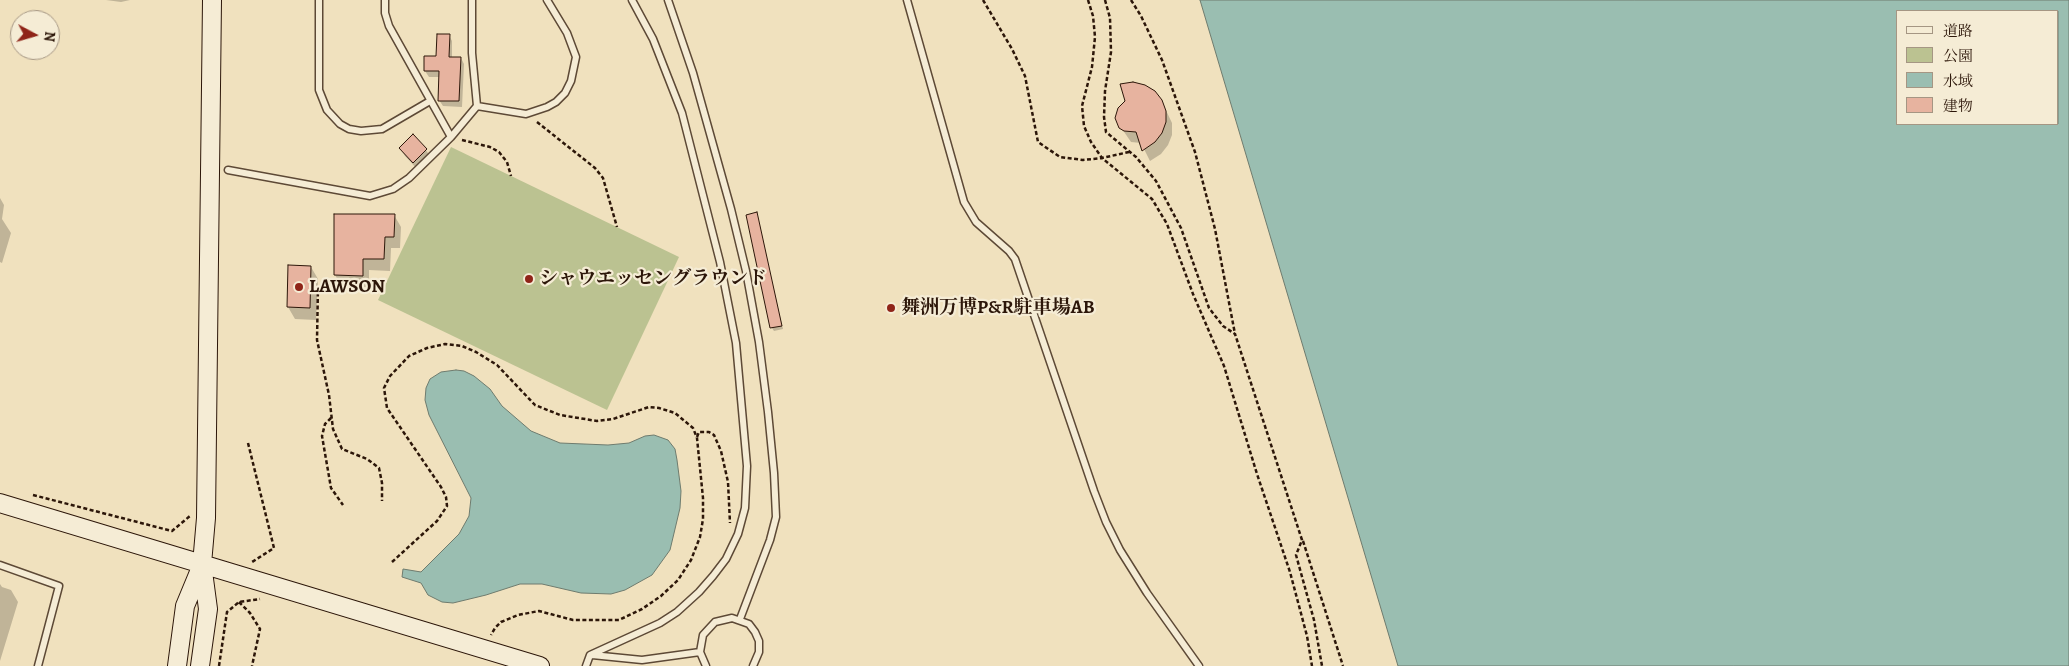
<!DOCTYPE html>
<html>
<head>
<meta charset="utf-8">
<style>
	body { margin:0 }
	#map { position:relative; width:2069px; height:666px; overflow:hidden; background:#f0e1be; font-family:Alegreya,"Noto Serif JP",serif }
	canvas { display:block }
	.legend { position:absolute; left:1896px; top:10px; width:162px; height:115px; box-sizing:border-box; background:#f5ecd5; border:1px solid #a59683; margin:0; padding:6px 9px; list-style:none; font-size:15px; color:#2c1609 }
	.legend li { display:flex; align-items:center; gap:10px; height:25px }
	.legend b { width:25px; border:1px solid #a59683 }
	.north { position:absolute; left:10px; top:10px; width:50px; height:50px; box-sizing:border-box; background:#f5ecd5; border:1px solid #a59683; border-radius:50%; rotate:96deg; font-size:14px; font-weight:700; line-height:20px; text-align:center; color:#2c1609 }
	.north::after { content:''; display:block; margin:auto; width:18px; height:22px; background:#8f2418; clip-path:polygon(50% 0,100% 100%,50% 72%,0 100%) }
</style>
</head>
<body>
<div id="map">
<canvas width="2069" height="666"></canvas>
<ul class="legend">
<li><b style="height:6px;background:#f5ecd5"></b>道路</li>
<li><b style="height:14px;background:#bbc291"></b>公園</li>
<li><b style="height:14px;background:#9abeb1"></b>水域</li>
<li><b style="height:14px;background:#e7b39f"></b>建物</li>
</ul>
<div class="north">N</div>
</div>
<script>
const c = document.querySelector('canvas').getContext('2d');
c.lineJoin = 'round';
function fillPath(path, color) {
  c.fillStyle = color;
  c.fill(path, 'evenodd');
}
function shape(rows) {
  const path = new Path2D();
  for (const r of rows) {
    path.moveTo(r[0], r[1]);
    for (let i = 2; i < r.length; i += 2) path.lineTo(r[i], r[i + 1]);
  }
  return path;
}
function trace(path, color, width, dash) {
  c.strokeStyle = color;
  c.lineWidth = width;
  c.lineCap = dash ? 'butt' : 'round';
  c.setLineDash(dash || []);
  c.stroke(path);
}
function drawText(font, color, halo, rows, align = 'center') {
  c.font = font + ' Alegreya,"Noto Serif JP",serif';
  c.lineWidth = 4.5;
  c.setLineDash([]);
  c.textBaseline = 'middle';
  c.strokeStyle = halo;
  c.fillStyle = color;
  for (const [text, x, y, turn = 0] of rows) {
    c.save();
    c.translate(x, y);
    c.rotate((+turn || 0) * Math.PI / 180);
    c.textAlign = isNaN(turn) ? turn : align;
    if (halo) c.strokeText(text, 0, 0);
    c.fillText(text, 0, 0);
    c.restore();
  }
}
const green = shape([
	[451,147,679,257,607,410,378,300]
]);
const water = shape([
	[1200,0,2069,0,2069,666,1398,666,1200,0],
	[1898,11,2058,11,2058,124,1898,124,1898,11],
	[456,370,464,371,474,376,490,389,502,406,531,431,560,443,608,445,629,443,645,436,654,435,668,440,675,449,677,460,681,491,680,508,670,550,652,575,625,590,611,594,581,593,542,584,520,584,486,595,453,603,442,602,428,595,421,583,402,577,403,569,421,572,459,534,469,516,471,498,429,415,425,400,426,388,430,379,441,372,456,370]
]);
const shadow = shape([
	[106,0,130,0,121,2],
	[449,35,452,41,452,58,461,58,464,64,462,107,443,106,439,100,440,77,429,77,425,71,437,58],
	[1161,100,1172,123,1172,135,1168,145,1161,154,1150,161,1141,143,1131,142,1118,123],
	[413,136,426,150,431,158,418,170,405,156,400,148],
	[0,198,4,205,2,219,11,233,2,263,0,262],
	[756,213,783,329,774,331,772,328],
	[335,215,394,215,401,227,400,248,391,248,390,271,369,270,369,287,342,287,335,275],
	[311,267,318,279,316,320,295,319,288,307],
	[0,584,2,587,11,590,18,602,0,661]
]);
const building = shape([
	[437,34,450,34,449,57,461,57,459,101,438,101,439,71,424,71,424,56,436,56,437,34],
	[1133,82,1145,85,1155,91,1162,100,1166,111,1166,122,1162,133,1155,142,1142,151,1136,132,1124,131,1119,128,1115,118,1118,108,1125,101,1120,84,1133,82],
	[413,134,427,149,413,163,399,148,413,134],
	[757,212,782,326,770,328,746,215,757,212],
	[334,214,395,214,394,237,385,237,384,259,363,259,363,276,334,275,334,214],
	[288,265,311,266,310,308,287,307,288,265]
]);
const path = shape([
	[983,0,1012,49,1025,76,1038,142,1060,157,1083,160,1102,158,1129,152],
	[1088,0,1093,16,1095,37,1092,67,1082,106,1084,126,1091,142,1102,158,1152,199,1167,224,1193,294,1224,366,1257,474,1290,572,1307,636,1312,666],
	[1105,0,1110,18,1111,52,1105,91,1104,117,1106,132,1136,157,1156,181,1181,228,1209,308,1223,326,1235,334,1302,540,1296,555,1314,620,1322,666],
	[1131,0,1141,16,1162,60,1195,152,1215,229,1235,334],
	[537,122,595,168,603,178,617,227],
	[462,140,490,147,499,152,507,162,511,176],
	[318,286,317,340,329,395,333,429,342,449,367,459,379,468,382,483,382,501],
	[331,418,325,424,322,436,331,488,343,505],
	[697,437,699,432,709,432,714,435,721,451,728,482,730,523],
	[248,443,274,548,252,562],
	[33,495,172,531,190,516],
	[1303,541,1343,666],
	[392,562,437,521,447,506,446,497,441,487,387,408,384,388,390,376,409,356,427,348,445,344,462,346,476,352,497,365,535,405,560,415,597,421,613,419,649,407,659,408,675,413,693,428,697,438,703,498,703,519,700,537,691,560,678,580,661,596,642,609,619,620,573,620,539,611,518,615,501,622,495,628,491,635],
	[239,602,250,613,260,629,252,666],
	[219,666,227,612,239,602,260,599]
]);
const lane = shape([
	[319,0,319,90,327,110,340,124,349,129,361,131,382,129,430,101],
	[385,0,385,13,389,26,451,137],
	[472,0,472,53,477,106],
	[668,0,693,73,731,209,746,271,759,342,768,412,774,473,776,517,770,540,740,619],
	[907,0,964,202,976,222,1009,251,1015,259,1094,491,1106,522,1120,550,1147,593,1199,666],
	[228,170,370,196,393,189,409,178,451,137,477,106,526,114,547,107,556,102,565,93,571,81,576,57,567,33,547,0],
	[0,565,59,586,38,666],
	[592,655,642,660,700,652],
	[586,666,590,655,660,623,677,612,699,592,713,576,726,559,738,534,745,508,747,466,736,343,720,262,682,113,653,39,632,0],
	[706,666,700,652,703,635,715,622,732,618,749,624,755,632,759,641,759,652,753,666]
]);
const secondary = shape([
	[0,503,540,666],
	[177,666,185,606,202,565],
	[200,666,208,609,202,564,206,518,212,0]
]);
const markers = [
	[529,279,5,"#8f2418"],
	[299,287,5,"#8f2418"],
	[891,308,5,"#8f2418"]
];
const poiNames = [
	["シャウエッセングラウンド",539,279],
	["LAWSON",309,287],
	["舞洲万博P&R駐車場AB",901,308]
];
fillPath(green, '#bbc291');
fillPath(water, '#9abeb1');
trace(water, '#6e7b6e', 1);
fillPath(shadow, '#0003');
fillPath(building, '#e7b39f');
trace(building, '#2c1609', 1);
trace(lane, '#5d4936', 9);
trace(secondary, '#2c1609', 20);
trace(path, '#2c1609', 2.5, [4, 2.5]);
trace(lane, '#f5ecd5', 6);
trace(secondary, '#f5ecd5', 18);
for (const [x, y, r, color] of markers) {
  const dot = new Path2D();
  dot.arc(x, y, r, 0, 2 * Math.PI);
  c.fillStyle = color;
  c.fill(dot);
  trace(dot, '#f5ecd5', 2);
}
drawText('bold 19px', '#2c1609', '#f5ecd5', poiNames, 'left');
</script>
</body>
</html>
